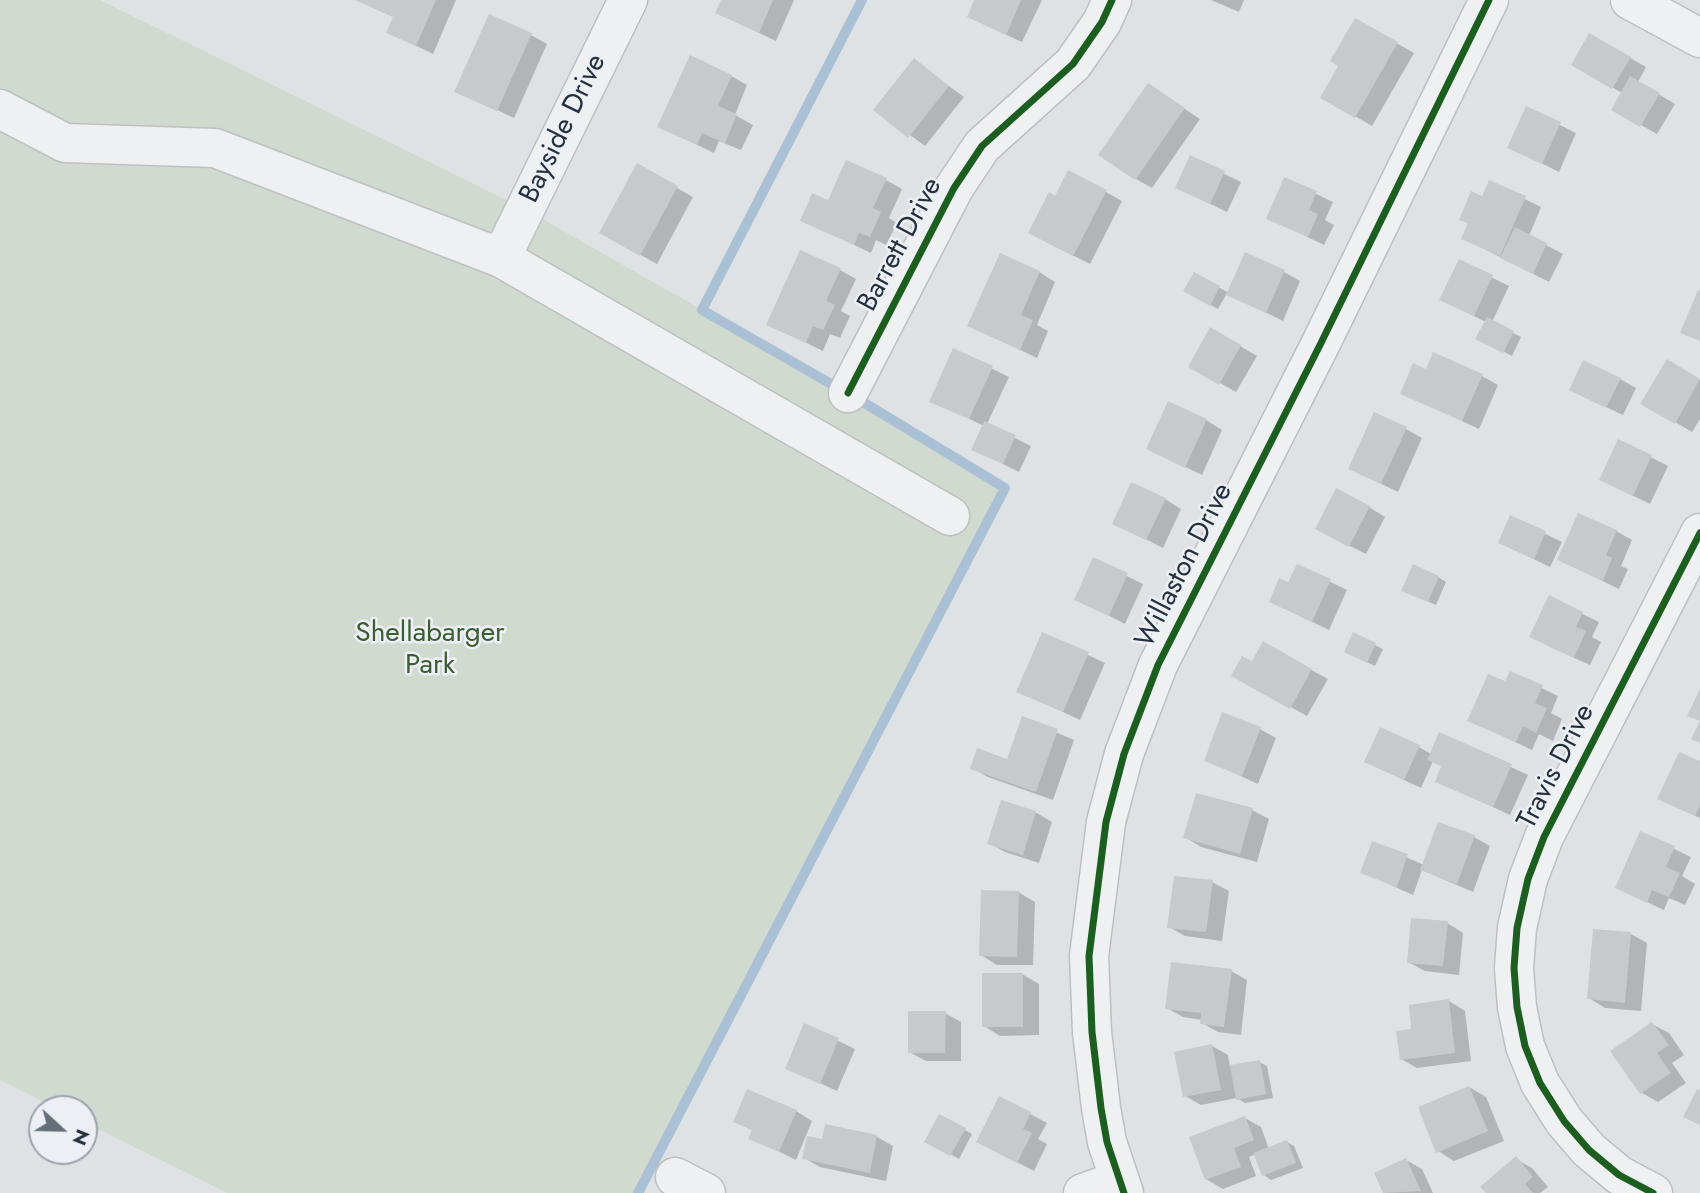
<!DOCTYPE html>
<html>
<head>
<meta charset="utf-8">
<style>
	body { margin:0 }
	#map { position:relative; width:1700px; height:1193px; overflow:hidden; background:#dfe2e5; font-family:Jost,sans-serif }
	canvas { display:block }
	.north { position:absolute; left:28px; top:1095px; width:70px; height:70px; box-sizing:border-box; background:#ecf0f5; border:2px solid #9ca3ac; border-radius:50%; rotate:112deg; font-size:19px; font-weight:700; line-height:28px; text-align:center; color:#25303f }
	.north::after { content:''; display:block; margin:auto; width:24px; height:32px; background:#666e79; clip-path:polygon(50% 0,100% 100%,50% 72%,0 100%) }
</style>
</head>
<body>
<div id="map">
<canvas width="1700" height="1193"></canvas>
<div class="north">N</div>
</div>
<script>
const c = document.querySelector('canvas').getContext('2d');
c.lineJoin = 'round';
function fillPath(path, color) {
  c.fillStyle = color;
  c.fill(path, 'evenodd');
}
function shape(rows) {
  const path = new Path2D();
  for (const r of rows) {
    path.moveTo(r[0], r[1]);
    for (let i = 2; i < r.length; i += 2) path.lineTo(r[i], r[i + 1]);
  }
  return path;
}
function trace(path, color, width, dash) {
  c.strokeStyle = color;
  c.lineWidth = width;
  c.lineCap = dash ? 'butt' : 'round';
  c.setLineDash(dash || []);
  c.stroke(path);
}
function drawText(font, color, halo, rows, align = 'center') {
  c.font = font + ' Jost,sans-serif';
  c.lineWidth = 5;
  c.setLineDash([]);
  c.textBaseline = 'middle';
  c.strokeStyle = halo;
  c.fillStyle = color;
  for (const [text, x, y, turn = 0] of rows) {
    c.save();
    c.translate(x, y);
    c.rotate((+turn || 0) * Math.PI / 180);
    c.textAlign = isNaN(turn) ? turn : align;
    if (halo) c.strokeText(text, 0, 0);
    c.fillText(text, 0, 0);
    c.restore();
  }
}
const green = shape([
	[0,0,100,0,525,209,848,393,1005,488,785,902,637,1193,227,1193,84,1122,84,1109,58,1109,0,1080]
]);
const shadow = shape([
	[357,0,456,0,433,54,388,32,395,18],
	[723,0,794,0,776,41,717,13],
	[976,0,1042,0,1022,42,985,25],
	[1211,0,1244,0,1239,12],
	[1356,20,1414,53,1372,126,1322,97,1340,65],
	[531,35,547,44,514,118,457,91],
	[1590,35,1646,67,1638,82,1675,104,1657,134,1613,109,1622,93,1573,64],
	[914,61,964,97,925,146,876,110],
	[731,76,747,85,735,115,753,125,741,150,719,141,714,153,660,127],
	[1149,85,1200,119,1152,188,1136,179],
	[1527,109,1576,133,1559,172,1509,147],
	[1191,158,1241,182,1227,212,1178,188],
	[638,166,693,197,657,264,601,233],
	[1285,179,1333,202,1325,220,1334,225,1324,245,1268,218],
	[886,180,902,189,889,218,897,223,886,245,876,240,871,253,802,220,829,202],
	[1490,182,1541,207,1529,236,1563,254,1549,282,1463,238,1469,224,1461,219,1483,198],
	[1106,192,1122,201,1090,264,1046,242,1056,198],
	[1459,261,1509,286,1492,322,1521,337,1512,356,1478,338,1486,322,1441,300],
	[840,270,856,279,841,311,850,316,840,338,830,334,823,351,768,324],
	[1039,272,1055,282,1037,325,1048,331,1037,358,969,325],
	[1284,272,1300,281,1283,321,1227,293,1218,309,1185,291,1194,274,1229,293],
	[1211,329,1257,356,1236,392,1190,366],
	[954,350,1009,377,987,424,1031,446,1019,472,973,449,984,426,932,401],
	[1667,361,1700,380,1700,419,1692,432,1643,403],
	[1427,371,1482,376,1498,385,1479,429,1402,393],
	[1620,379,1636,388,1623,415,1587,398],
	[1206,420,1222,430,1202,475,1148,449],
	[1406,429,1422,438,1398,492,1351,469],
	[1619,441,1668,466,1650,504,1601,480],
	[1165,499,1181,509,1163,548,1114,523],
	[1369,507,1385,517,1366,554,1334,538],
	[1511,517,1562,542,1550,567,1500,543],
	[1616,531,1632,540,1621,566,1628,569,1619,589,1559,560],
	[1094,560,1143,584,1125,624,1076,599],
	[1298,566,1347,590,1329,630,1271,602,1289,584],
	[1438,577,1446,582,1436,605,1411,594],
	[1550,598,1599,622,1592,637,1601,642,1590,665,1548,646],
	[1043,634,1105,663,1080,720,1018,691],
	[1354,635,1383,649,1375,666,1354,656],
	[1263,644,1328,679,1307,716,1233,675,1253,663],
	[1511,673,1558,696,1551,713,1562,719,1553,741,1539,734,1532,750,1469,720,1506,684],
	[1023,718,1074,740,1053,800,988,777,972,768,1008,761],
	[1260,729,1276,738,1258,784,1206,760],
	[1440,734,1528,775,1510,815,1437,781,1443,767,1433,761,1421,788,1366,762,1419,747,1431,754],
	[1700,763,1700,818,1659,798],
	[1197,795,1252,810,1269,819,1257,862,1201,847,1185,837],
	[1035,812,1052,822,1039,863,1005,852,989,843],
	[1641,833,1691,857,1682,876,1695,884,1685,905,1669,898,1664,910,1617,888],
	[1474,837,1490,846,1473,892,1422,870,1413,895,1362,872,1373,843,1424,865],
	[1212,882,1229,891,1222,941,1185,936,1169,927],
	[1018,892,1035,902,1033,965,997,965,981,955],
	[1447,923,1463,933,1459,975,1425,971,1408,962],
	[1631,934,1647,943,1641,1011,1605,1008,1589,998],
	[1231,971,1247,980,1241,1035,1218,1032,1202,1023,1202,1020,1183,1017,1167,1008],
	[1022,974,1039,984,1039,1035,1000,1036,984,1026],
	[1449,1001,1465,1011,1471,1061,1417,1068,1401,1059,1413,1030],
	[945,1013,961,1022,961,1061,926,1061,909,1052],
	[1652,1024,1669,1033,1684,1055,1672,1063,1686,1083,1658,1102,1642,1093],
	[805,1025,855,1049,837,1091,787,1068],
	[1212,1046,1228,1055,1230,1067,1259,1062,1267,1066,1273,1098,1245,1103,1237,1098,1201,1105,1185,1096],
	[1469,1087,1486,1097,1504,1141,1454,1161,1438,1151],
	[1000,1098,1047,1123,1038,1139,1047,1144,1034,1171,994,1150],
	[796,1111,812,1121,796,1160,751,1138,753,1131,736,1122],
	[940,1116,972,1134,959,1159,926,1141],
	[1245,1118,1261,1127,1269,1149,1287,1142,1294,1146,1303,1168,1271,1180,1264,1175,1256,1154,1249,1157,1256,1176,1223,1189,1206,1179],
	[827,1126,877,1137,893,1146,886,1181,820,1167,804,1158,823,1141],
	[1516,1159,1532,1168,1548,1187,1540,1193,1488,1193],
	[1406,1160,1422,1169,1433,1193,1385,1193,1376,1173]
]);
const stream = shape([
	[840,389,702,310,862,0],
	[638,1193,1005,488,853,396]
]);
const building = shape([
	[355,0,436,0,416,46,386,33,393,17],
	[721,0,773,0,759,33,715,13],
	[974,0,1021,0,1006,35,967,17],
	[489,14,532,33,497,111,454,92],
	[1355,18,1398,42,1355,118,1320,98,1338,66,1330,61],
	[1589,33,1631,57,1612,89,1571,65],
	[690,55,732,75,718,106,737,114,725,143,702,133,697,145,657,127],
	[914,58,949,86,908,138,873,110],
	[1630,76,1660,93,1640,127,1611,110],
	[1148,83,1185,108,1135,180,1098,155],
	[1526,106,1561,122,1542,164,1507,148],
	[1190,155,1225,171,1210,204,1175,188],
	[846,160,887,178,873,208,881,212,870,237,859,233,854,245,800,221,812,193,828,200],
	[637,163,678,186,640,256,599,233],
	[1068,170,1107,190,1073,256,1028,233,1049,192,1055,196],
	[1284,177,1317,191,1309,210,1318,214,1308,237,1266,219],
	[1489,180,1526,196,1500,256,1461,239,1468,223,1459,220,1471,191,1482,196],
	[1515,227,1547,243,1533,274,1500,258],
	[800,250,841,268,826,301,835,305,823,330,813,326,806,343,766,325],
	[1245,252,1285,270,1266,313,1226,295],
	[1000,253,1040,271,1021,315,1033,320,1020,350,967,326],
	[1459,259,1493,275,1474,316,1439,300],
	[1194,272,1220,286,1210,306,1183,291],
	[1698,290,1700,291,1700,341,1680,333],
	[1487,317,1514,331,1503,353,1475,339],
	[1210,327,1241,345,1219,385,1188,367],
	[953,348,993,366,969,419,929,402],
	[1433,352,1483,374,1462,421,1400,394,1413,363,1426,369],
	[1667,359,1700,379,1675,424,1640,404],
	[1583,360,1621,378,1606,408,1569,390],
	[1168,401,1207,419,1185,468,1146,449],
	[1374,412,1407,427,1381,484,1348,469],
	[984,421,1016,435,1003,464,971,450],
	[1618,439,1652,455,1633,496,1599,480],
	[1131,482,1166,498,1146,540,1112,524],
	[1336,488,1370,506,1349,547,1315,529],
	[1578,513,1617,530,1606,555,1612,558,1603,581,1557,560],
	[1510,515,1546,531,1534,559,1498,543],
	[1093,557,1128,573,1109,616,1074,600],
	[1297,564,1331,579,1312,622,1269,602,1279,578,1288,582],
	[1413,564,1439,576,1428,602,1401,591],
	[1549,595,1583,612,1576,627,1586,631,1574,658,1529,637],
	[1042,632,1089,652,1063,712,1016,692],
	[1353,632,1376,643,1367,663,1344,652],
	[1263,641,1312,669,1290,709,1231,676,1242,656,1252,661],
	[1510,671,1543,685,1535,703,1547,708,1536,733,1523,726,1516,742,1467,721,1488,674,1505,681],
	[1700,689,1700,743,1691,739,1700,721,1687,716],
	[1222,712,1261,727,1242,776,1204,761],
	[1022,716,1058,729,1036,792,970,769,977,748,1007,759],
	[1380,727,1420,745,1404,780,1364,762],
	[1439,732,1512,764,1493,807,1435,782,1441,766,1427,760],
	[1679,752,1700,761,1700,805,1695,816,1657,799],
	[1196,793,1253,808,1240,854,1183,838],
	[1001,800,1036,811,1023,855,987,844],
	[1438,822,1475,835,1457,884,1420,870],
	[1640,831,1675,846,1666,867,1680,873,1669,897,1652,890,1647,903,1615,888],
	[1372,841,1408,854,1397,887,1360,873],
	[1174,876,1213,880,1206,932,1167,928],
	[981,890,1019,891,1017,957,979,956],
	[1411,918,1448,921,1443,966,1407,963],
	[1593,929,1631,932,1625,1003,1587,999],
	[1171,962,1232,969,1224,1027,1200,1024,1201,1013,1165,1009],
	[982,973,1023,973,1023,1027,982,1027],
	[1449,999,1455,1053,1400,1060,1396,1031,1411,1029,1409,1005],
	[908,1011,946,1011,945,1053,908,1053],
	[1652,1022,1669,1045,1657,1053,1671,1073,1640,1094,1610,1051],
	[804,1023,839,1038,820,1084,785,1069],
	[1212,1044,1221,1090,1183,1097,1174,1052],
	[1260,1060,1266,1094,1236,1100,1230,1065],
	[1469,1086,1488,1131,1436,1153,1418,1107],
	[747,1089,797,1110,779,1152,748,1139,752,1130,733,1122],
	[1697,1089,1700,1090,1700,1125,1683,1117],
	[999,1096,1031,1112,1023,1129,1032,1133,1017,1163,976,1142],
	[939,1114,966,1128,950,1156,924,1142],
	[1245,1116,1254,1140,1234,1148,1241,1167,1205,1180,1189,1137],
	[825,1124,877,1135,870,1173,802,1159,807,1136,822,1139],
	[1287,1140,1296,1163,1262,1176,1253,1153],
	[1516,1156,1533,1177,1525,1184,1533,1193,1486,1193,1480,1187],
	[1406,1158,1421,1191,1383,1193,1374,1173]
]);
const minor = shape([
	[1630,0,1700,38],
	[0,109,65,143,215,148,501,258,950,516],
	[501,258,628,0],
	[848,393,954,188,982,146,1073,64,1102,22,1112,0],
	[675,1177,706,1193],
	[1083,1193,1119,1180],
	[1124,1193,1107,1142,1101,1108,1092,1032,1089,956,1106,822,1124,754,1158,665,1321,343,1489,0],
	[1653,1193,1619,1175,1589,1150,1564,1121,1540,1083,1525,1046,1517,1007,1514,968,1517,928,1528,879,1544,837,1700,533]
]);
const cycleway = shape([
	[848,393,954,188,982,146,1073,64,1102,22,1112,0],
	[1124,1193,1107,1142,1101,1108,1092,1032,1089,956,1106,822,1124,754,1158,665,1321,343,1489,0],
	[1653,1193,1619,1175,1589,1150,1564,1121,1540,1083,1525,1046,1517,1007,1514,968,1517,928,1528,879,1544,837,1700,533]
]);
const streetNames = [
	["Bayside Drive",564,129,-64],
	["Barrett Drive",901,245,-62],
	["Willaston Drive",1185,566,-63],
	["Travis Drive",1557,767,-63]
];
const parkNames = [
	["Shellabarger",430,634],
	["Park",430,666]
];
fillPath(green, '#d0dacf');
fillPath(shadow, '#0003');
trace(stream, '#aac0d4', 10);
fillPath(building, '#c7cacd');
trace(minor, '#bdc0c3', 41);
trace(minor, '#eef0f2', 38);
trace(cycleway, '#1b5e20', 7);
drawText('28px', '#25303f', '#ecf0f5', streetNames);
drawText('28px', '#3c5c31', '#ecf0f5', parkNames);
</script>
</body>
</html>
